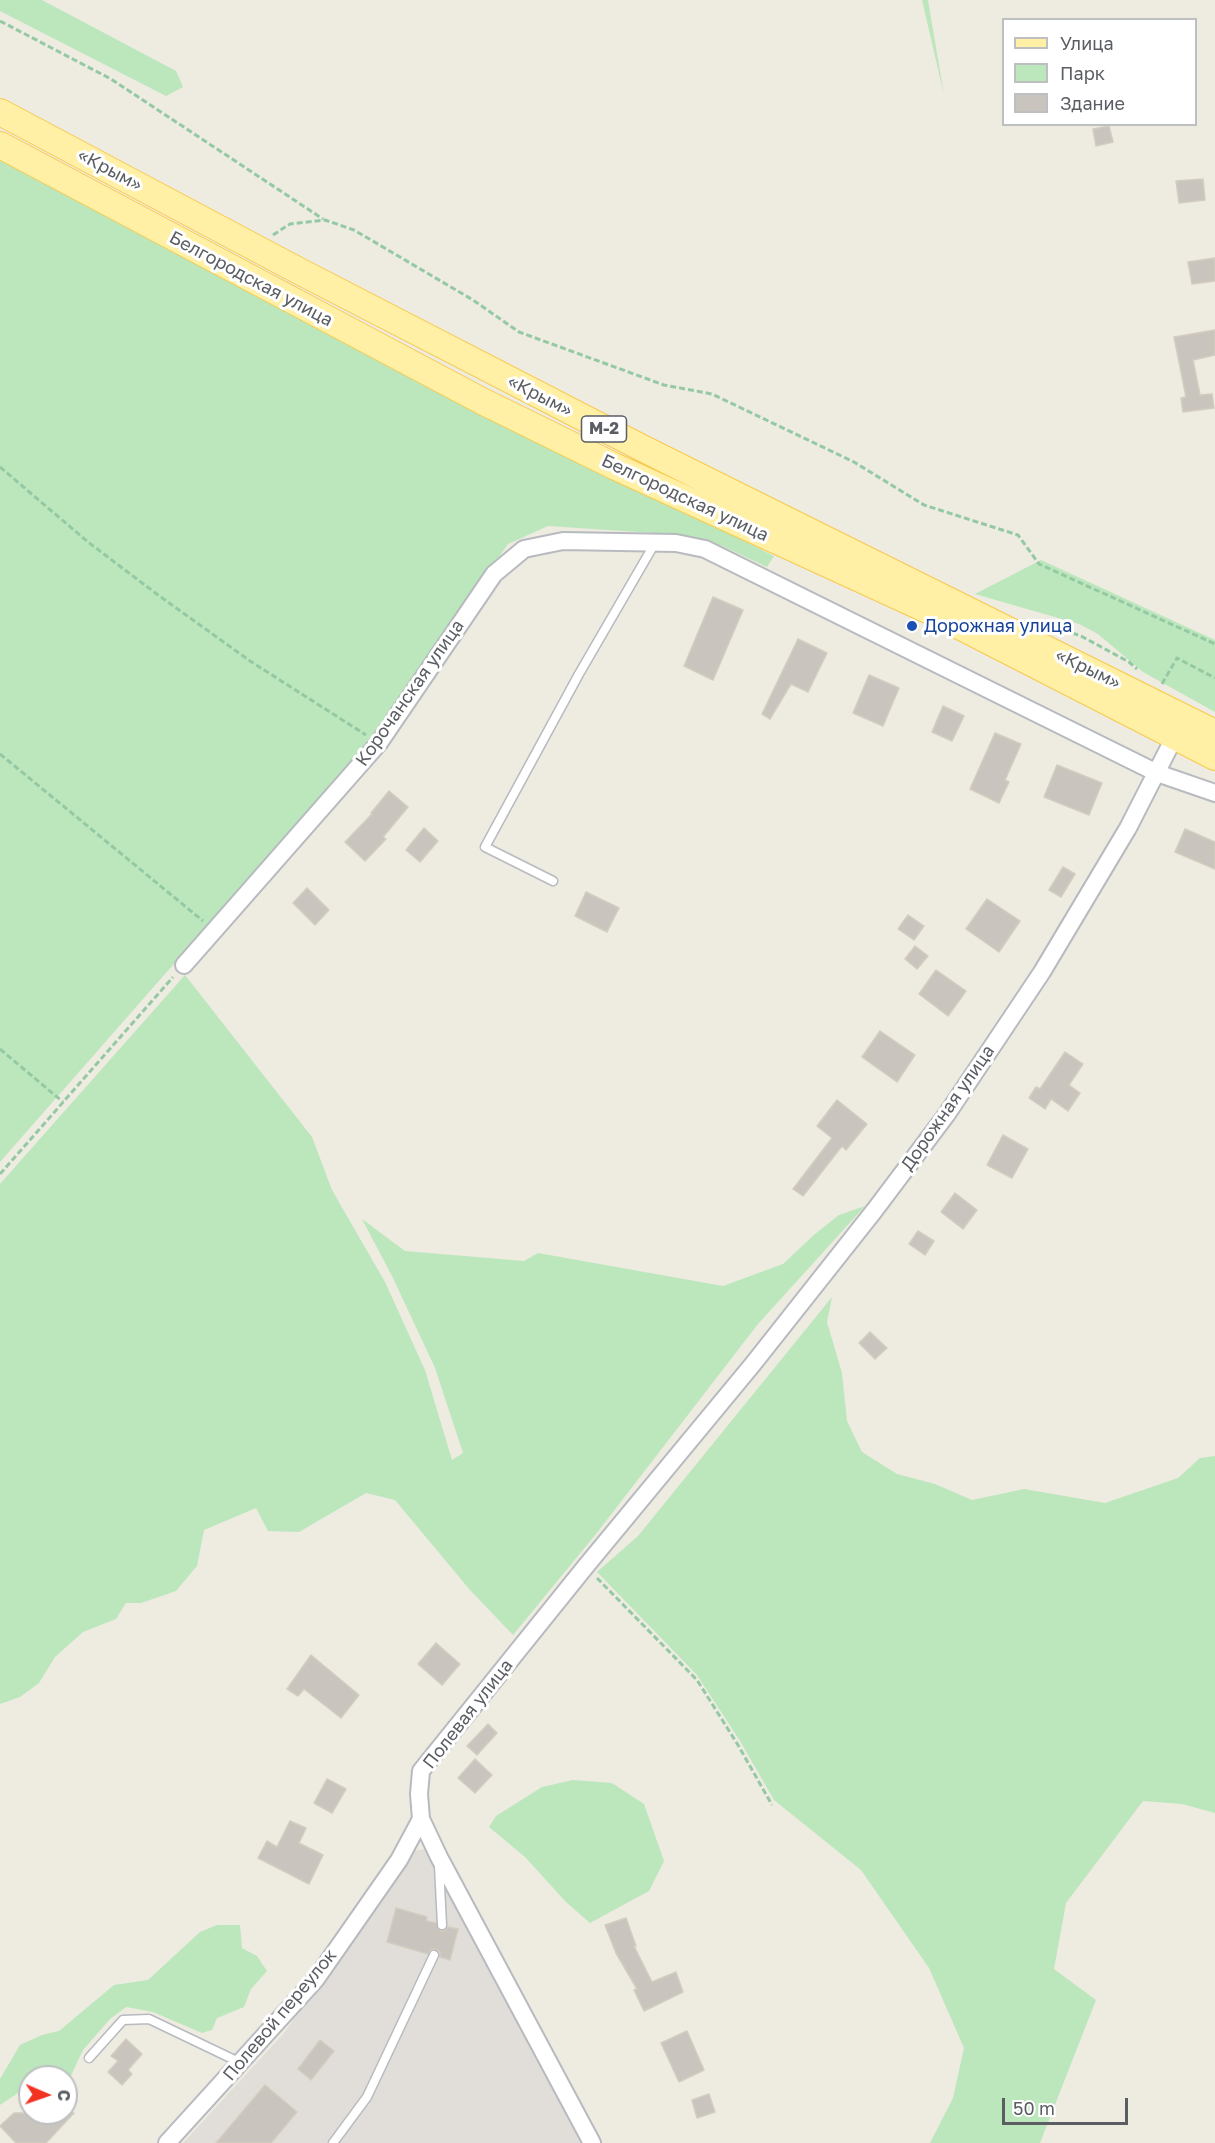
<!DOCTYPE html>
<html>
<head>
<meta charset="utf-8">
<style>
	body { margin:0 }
	#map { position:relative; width:1215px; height:2143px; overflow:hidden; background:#eeebe1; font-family:"Golos Text",sans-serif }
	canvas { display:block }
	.legend { position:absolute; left:1002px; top:18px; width:195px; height:108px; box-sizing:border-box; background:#fff; border:2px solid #bdbfc1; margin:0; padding:8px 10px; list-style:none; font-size:18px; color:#5a5e63 }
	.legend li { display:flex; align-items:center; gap:12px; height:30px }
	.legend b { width:30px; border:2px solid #bdbfc1 }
	.north { position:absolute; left:18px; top:2065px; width:60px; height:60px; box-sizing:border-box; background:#fff; border:2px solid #bdbfc1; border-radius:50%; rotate:92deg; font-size:16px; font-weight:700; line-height:24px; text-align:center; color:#5a5e63 }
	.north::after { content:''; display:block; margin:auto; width:21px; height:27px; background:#f33322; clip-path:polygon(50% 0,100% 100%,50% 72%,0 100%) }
	.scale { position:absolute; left:1002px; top:2098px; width:126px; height:27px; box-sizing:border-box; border:3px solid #5a5e63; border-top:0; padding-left:8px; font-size:18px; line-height:21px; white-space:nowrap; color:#5a5e63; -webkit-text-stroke:4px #fff; paint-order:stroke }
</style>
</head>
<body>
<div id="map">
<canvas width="1215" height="2143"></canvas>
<ul class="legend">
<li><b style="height:8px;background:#fff0a5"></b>Улица</li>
<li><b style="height:16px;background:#bce7bc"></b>Парк</li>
<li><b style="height:16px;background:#c9c5be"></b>Здание</li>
</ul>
<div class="north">С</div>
<div class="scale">50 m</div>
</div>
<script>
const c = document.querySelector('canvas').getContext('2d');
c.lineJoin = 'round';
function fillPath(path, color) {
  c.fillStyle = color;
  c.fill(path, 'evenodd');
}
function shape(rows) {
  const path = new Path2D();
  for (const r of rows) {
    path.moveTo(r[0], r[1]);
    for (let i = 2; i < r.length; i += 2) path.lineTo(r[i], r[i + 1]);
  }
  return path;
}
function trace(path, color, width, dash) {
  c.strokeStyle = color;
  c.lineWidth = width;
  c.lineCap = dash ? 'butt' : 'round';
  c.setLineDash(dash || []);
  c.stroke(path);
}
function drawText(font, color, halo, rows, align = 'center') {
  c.font = font + ' "Golos Text",sans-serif';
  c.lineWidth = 6;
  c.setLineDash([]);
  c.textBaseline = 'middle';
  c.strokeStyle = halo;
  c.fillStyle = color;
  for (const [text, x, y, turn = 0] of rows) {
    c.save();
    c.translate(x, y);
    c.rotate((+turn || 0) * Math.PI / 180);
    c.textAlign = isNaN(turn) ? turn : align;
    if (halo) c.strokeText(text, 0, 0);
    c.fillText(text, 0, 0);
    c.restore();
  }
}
const industrial = shape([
	[425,1849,586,2143,183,2143,284,2033,409,1852]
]);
const green = shape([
	[0,0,42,0,176,71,183,87,166,96,0,11],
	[922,0,928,0,944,95],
	[0,160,774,556,767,567,722,546,683,535,548,526,508,544,373,737,0,1162],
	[1041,560,1215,640,1215,712,1143,672,1098,634,1079,624,975,594],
	[185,975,312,1137,332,1190,385,1282,425,1370,452,1460,463,1453,435,1368,393,1278,362,1219,405,1251,524,1261,538,1253,723,1286,783,1264,815,1234,839,1215,865,1206,758,1324,596,1534,513,1635,470,1590,395,1500,366,1493,299,1532,268,1531,256,1508,204,1530,197,1566,176,1591,141,1603,126,1603,116,1619,83,1632,55,1657,39,1683,20,1697,0,1704,0,1184],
	[832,1297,827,1322,842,1373,847,1421,862,1452,897,1474,935,1484,972,1500,1024,1489,1105,1503,1178,1478,1200,1458,1215,1456,1215,1813,1182,1804,1143,1801,1066,1903,1054,1969,1096,2000,1040,2143,930,2143,953,2098,964,2048,929,1968,861,1870,774,1800,740,1741,697,1675,597,1572,638,1536],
	[573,1780,612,1783,644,1804,664,1861,649,1891,590,1923,566,1902,525,1857,489,1827,496,1816,542,1787],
	[217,1925,240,1925,242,1948,257,1956,267,1971,251,1989,244,2007,217,2018,212,2030,202,2033,153,2012,126,2007,110,2019,83,2050,66,2086,66,2077,30,2077,30,2085,0,2105,0,2079,20,2045,42,2035,59,2031,114,1985,148,1980,200,1932]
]);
const building = shape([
	[1109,126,1113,142,1096,146,1093,129,1109,126],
	[1203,179,1205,200,1179,203,1176,181,1203,179],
	[1215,258,1215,281,1192,284,1188,262,1215,258],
	[1215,330,1215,355,1193,360,1200,395,1212,394,1214,408,1183,412,1181,398,1186,397,1174,337,1215,330],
	[713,597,743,610,713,680,684,666,713,597],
	[798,639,827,653,808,692,791,684,770,719,762,714,798,639],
	[869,675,899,688,883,726,853,713,869,675],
	[943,706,964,716,952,741,932,732,943,706],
	[995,733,1021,744,1005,780,1009,782,999,803,970,789,995,733],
	[1057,765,1102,783,1089,815,1044,797,1057,765],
	[389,791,408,807,383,837,386,839,365,861,345,842,372,814,371,813,389,791],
	[424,828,438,841,420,862,406,850,424,828],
	[1185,829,1215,842,1215,869,1175,852,1185,829],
	[1063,867,1075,874,1061,897,1049,890,1063,867],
	[307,888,329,910,315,925,293,903,307,888],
	[586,892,619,908,607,932,575,916,586,892],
	[987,899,1020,921,999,952,966,929,987,899],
	[908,915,924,926,914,940,898,929,908,915],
	[915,946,928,956,917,969,905,959,915,946],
	[936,970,966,991,948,1016,919,994,936,970],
	[880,1031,915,1055,897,1082,862,1057,880,1031],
	[1065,1052,1083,1064,1069,1085,1080,1093,1068,1111,1051,1099,1045,1109,1029,1098,1036,1087,1040,1089,1065,1052],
	[837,1100,867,1124,846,1150,842,1146,803,1196,793,1189,832,1138,817,1126,837,1100],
	[1003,1135,1028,1149,1012,1178,987,1165,1003,1135],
	[955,1193,977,1210,963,1229,941,1212,955,1193],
	[918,1231,934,1241,925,1255,909,1244,918,1231],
	[870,1332,887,1348,875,1359,859,1343,870,1332],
	[436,1643,460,1664,442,1685,418,1664,436,1643],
	[311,1655,359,1695,341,1718,304,1689,298,1696,287,1689,311,1655],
	[488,1724,497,1733,477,1755,467,1746,488,1724],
	[475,1759,492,1775,475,1793,458,1778,475,1759],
	[327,1779,346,1789,332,1813,314,1803,327,1779],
	[290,1821,306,1828,299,1843,323,1855,309,1884,258,1858,267,1841,277,1847,290,1821],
	[396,1908,427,1917,426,1921,436,1923,440,1931,445,1931,448,1927,458,1929,450,1960,440,1957,440,1952,436,1949,431,1949,428,1954,387,1942,396,1908],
	[626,1918,636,1946,634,1946,652,1982,676,1972,683,1992,644,2011,634,1990,637,1989,616,1953,605,1925,626,1918],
	[687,2031,704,2070,679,2082,661,2043,687,2031],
	[126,2039,142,2054,128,2070,132,2074,122,2085,108,2072,118,2061,111,2056,126,2039],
	[320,2040,334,2051,311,2080,298,2069,320,2040],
	[265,2085,297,2112,271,2143,216,2143,265,2085],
	[709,2094,715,2112,697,2118,692,2100,709,2094],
	[14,2113,74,2113,46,2143,16,2143,0,2126,14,2113]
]);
const path = shape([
	[0,21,111,79,323,219],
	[273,235,290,224,325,220,354,230,473,300,519,332,664,385,712,394,854,462,924,505,1018,535,1039,564,1215,644],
	[0,467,88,542,158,595,250,661,366,735],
	[1047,624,1081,636,1129,662,1137,669],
	[1162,684,1177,658,1215,678],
	[0,754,203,921],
	[0,1049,63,1102],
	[0,1174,173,977],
	[597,1578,697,1680,738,1745,772,1805]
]);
const lane = shape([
	[553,881,485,847,579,674,655,543],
	[439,1866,442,1925],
	[89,2058,123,2020,149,2019,241,2063],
	[333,2143,367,2097,434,1955]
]);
const street = shape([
	[184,965,379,743,494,574,524,549,563,541,676,543,705,549,1157,773,1215,793],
	[167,2143,316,1979,399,1860,421,1819],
	[592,2143,439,1857,421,1819,419,1794,421,1771,586,1566,753,1364,874,1211,947,1114,1042,972,1128,828,1175,736]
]);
const primary = shape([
	[0,112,299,271,646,450,1215,733],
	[0,145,482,401,616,467,932,612,1215,757]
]);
const markers = [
	[912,626,6,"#1a4fb4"]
];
const shields = [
	[604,429,45]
];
const shieldNames = [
	["М-2",604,429]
];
const streetNames = [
	["«Крым»",110,170,28],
	["Белгородская улица",251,279,28],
	["«Крым»",540,396,27],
	["Белгородская улица",685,498,25],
	["«Крым»",1088,669,26],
	["Корочанская улица",410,693,-55],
	["Дорожная улица",948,1108,-55],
	["Полевая улица",468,1714,-52],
	["Полевой переулок",280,2015,-50]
];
const transitNames = [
	["Дорожная улица",924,626]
];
fillPath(industrial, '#e1ded9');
fillPath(green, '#bce7bc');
fillPath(building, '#c9c5be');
trace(building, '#d3cdbf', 1.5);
trace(lane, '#b7babf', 11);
trace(street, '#b7babf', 20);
trace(primary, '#f9c94f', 28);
trace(path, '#94c9a4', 3, [6, 3]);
trace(lane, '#fff', 8);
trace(street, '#fff', 16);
trace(primary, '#fff0a5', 26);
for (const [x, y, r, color] of markers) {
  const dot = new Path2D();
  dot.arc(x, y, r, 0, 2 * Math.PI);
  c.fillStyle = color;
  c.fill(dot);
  trace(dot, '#fff', 2);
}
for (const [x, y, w] of shields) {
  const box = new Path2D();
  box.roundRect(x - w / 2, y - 13, w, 26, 4.5);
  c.fillStyle = '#fff';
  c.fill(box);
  trace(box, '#5a5e63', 1.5);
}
drawText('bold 16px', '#5a5e63', null, shieldNames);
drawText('18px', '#5a5e63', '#fff', streetNames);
drawText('18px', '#164399', '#fff', transitNames, 'left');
</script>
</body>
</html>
